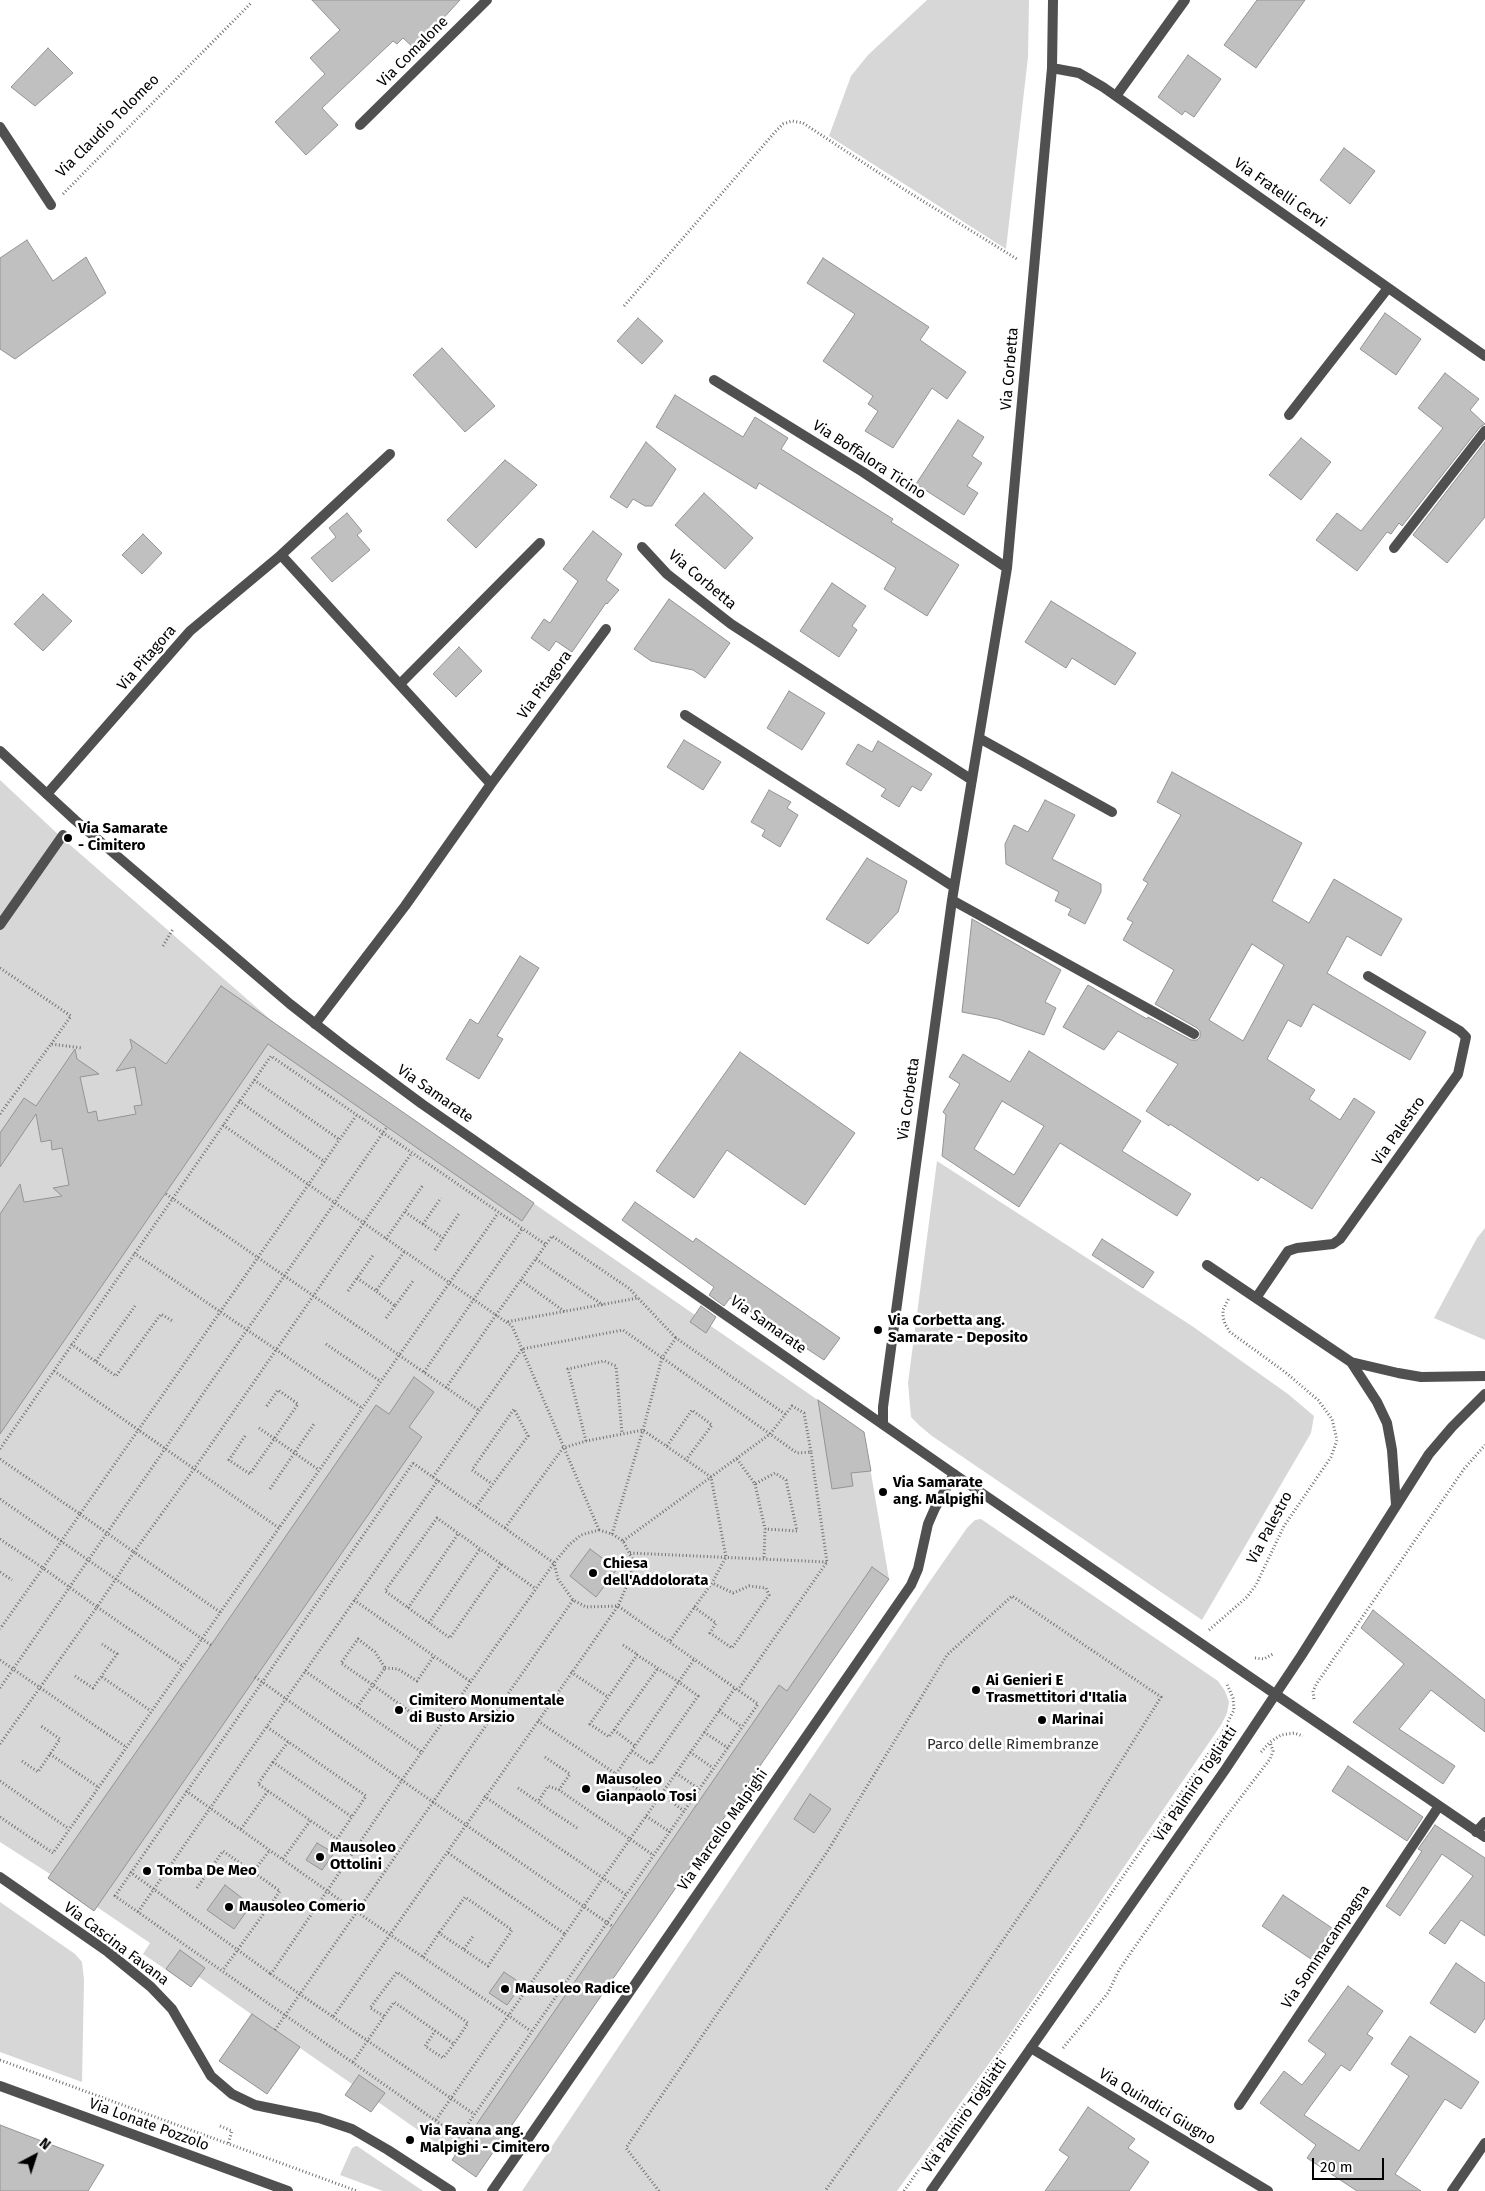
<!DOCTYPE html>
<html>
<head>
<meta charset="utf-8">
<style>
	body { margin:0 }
	#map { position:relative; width:1485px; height:2191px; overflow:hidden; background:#fff; font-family:"Fira Sans",sans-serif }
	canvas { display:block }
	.north { position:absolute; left:10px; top:2131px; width:50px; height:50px; -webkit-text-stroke:4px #fff; paint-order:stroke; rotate:40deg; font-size:14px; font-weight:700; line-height:20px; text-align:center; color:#000 }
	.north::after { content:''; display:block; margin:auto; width:18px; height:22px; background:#000; clip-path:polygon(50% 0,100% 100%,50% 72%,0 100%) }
	.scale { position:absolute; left:1312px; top:2158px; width:72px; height:22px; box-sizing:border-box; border:2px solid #000; border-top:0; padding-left:6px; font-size:15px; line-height:18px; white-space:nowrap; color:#000; -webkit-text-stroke:4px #fff; paint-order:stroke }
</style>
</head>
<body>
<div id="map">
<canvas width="1485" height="2191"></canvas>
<div class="north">N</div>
<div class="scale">20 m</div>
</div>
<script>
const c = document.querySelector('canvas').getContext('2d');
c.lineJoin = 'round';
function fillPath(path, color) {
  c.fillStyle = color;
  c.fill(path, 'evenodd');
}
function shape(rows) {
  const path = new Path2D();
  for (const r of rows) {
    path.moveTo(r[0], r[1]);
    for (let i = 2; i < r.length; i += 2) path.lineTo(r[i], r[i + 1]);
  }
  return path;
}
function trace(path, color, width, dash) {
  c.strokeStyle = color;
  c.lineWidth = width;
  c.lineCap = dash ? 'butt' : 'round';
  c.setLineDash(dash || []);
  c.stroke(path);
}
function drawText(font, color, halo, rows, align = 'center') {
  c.font = font + ' "Fira Sans",sans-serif';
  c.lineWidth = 5;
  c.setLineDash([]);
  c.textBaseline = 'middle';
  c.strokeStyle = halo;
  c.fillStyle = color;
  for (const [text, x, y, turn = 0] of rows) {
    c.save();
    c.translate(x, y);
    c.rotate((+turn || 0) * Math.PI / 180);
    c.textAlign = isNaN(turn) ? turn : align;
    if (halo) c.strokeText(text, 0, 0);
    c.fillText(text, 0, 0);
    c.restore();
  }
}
const green = shape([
	[927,0,1029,0,1028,57,1006,249,829,136,851,76,868,55],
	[0,780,61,837,279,1027,864,1432,889,1579,476,2177,452,2160,455,2156,378,2102,371,2112,345,2095,352,2084,300,2048,267,2094,219,2061,251,2014,199,1977,191,1987,143,1954,150,1943,97,1907,94,1911,48,1879,50,1874,0,1842],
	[937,1161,1192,1326,1288,1394,1314,1416,1311,1433,1202,1620,932,1436,920,1426,911,1417,908,1383],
	[1485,1228,1485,1340,1434,1318,1477,1238],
	[981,1519,1218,1681,1225,1691,1229,1702,1227,1713,1221,1725,1003,2044,897,2191,522,2191,928,1584,967,1528,975,1520],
	[0,1902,75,1954,82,1962,84,1980,82,2082,0,2052],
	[356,2146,357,2146,423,2191,383,2191,340,2175,352,2148]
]);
const building = shape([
	[312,0,460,0,415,49,403,38,397,44,393,41,322,108,338,125,306,155,275,122,325,74,310,58,340,30,312,0],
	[1257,0,1305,0,1256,68,1224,45,1257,0],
	[48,48,73,73,35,106,11,87,48,48],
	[1188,55,1221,79,1194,117,1185,111,1182,115,1158,97,1188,55],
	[1344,148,1375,171,1350,204,1320,180,1344,148],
	[27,240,53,281,86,257,106,293,15,359,0,349,0,258,27,240],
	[823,258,929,327,920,340,966,372,947,399,932,388,893,448,865,431,878,411,868,404,873,396,823,361,855,314,807,283,823,258],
	[1385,313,1421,339,1396,375,1360,349,1385,313],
	[638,318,663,341,642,364,617,341,638,318],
	[442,348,495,406,465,432,413,375,442,348],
	[1445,373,1479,399,1470,410,1485,424,1480,427,1402,526,1399,523,1391,534,1387,532,1357,571,1316,540,1337,513,1361,531,1443,428,1418,408,1445,373],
	[675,395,743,437,755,417,788,438,781,449,893,519,891,522,959,565,927,616,884,589,896,568,759,483,756,489,656,427,675,395],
	[958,420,984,437,972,456,982,463,967,486,978,493,964,515,916,484,958,420],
	[1301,438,1331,462,1301,500,1269,475,1301,438],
	[646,442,676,469,652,506,645,506,633,499,627,508,610,497,646,442],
	[1485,442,1485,517,1447,563,1413,535,1485,442],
	[505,460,537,485,476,548,447,520,505,460],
	[704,493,753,538,725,569,675,525,704,493],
	[347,513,362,531,357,535,370,550,332,582,311,558,336,537,329,528,347,513],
	[593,531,622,554,606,580,619,590,607,604,606,603,572,652,556,641,549,651,531,638,544,619,550,623,578,581,563,569,593,531],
	[143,534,162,553,142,574,122,555,143,534],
	[832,583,866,606,852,626,857,630,839,657,800,631,832,583],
	[43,594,72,621,43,651,14,624,43,594],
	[669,599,730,643,705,678,693,670,651,661,634,649,669,599],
	[1051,601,1136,653,1115,685,1072,658,1066,668,1025,642,1051,601],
	[459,647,482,671,456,697,433,674,459,647],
	[789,691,825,713,802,750,767,728,789,691],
	[684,740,721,762,703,790,667,767,684,740],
	[878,741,932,774,921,791,912,786,899,807,881,796,886,789,846,764,858,744,872,752,878,741],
	[1172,772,1302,843,1272,901,1309,923,1334,879,1402,919,1381,956,1347,936,1327,973,1426,1032,1410,1060,1313,1004,1301,1027,1288,1020,1267,1059,1315,1090,1309,1099,1340,1120,1354,1098,1375,1112,1312,1209,1261,1177,1258,1181,1170,1124,1169,1126,1146,1111,1178,1064,1118,1031,1104,1050,1063,1027,1088,985,1147,1019,1148,1017,1191,1040,1197,1040,1200,1037,1200,1031,1197,1028,1155,1004,1174,970,1123,940,1133,922,1127,919,1148,883,1143,880,1181,815,1157,802,1172,772],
	[1252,944,1284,965,1243,1041,1209,1020,1252,944],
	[769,790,791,802,787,808,798,815,780,847,762,836,765,830,751,822,769,790],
	[1045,800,1075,815,1052,859,1101,884,1101,892,1085,924,1068,915,1071,909,1055,901,1059,892,1006,864,1005,844,1014,825,1028,832,1045,800],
	[867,858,907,881,898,912,868,944,826,919,867,858],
	[972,919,1061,970,1045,1002,1056,1008,1044,1035,998,1019,962,1012,972,919],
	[520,956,539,968,497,1036,503,1039,479,1079,446,1059,470,1019,478,1024,520,956],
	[221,986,534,1203,522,1221,268,1044,0,1434,0,1214,20,1184,24,1202,62,1196,53,1188,69,1185,62,1148,52,1150,51,1140,41,1142,36,1114,0,1167,0,1133,24,1098,36,1106,75,1049,77,1059,99,1074,80,1077,88,1113,96,1111,98,1121,136,1114,134,1106,142,1105,135,1067,116,1071,132,1048,130,1039,166,1064,221,986],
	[1029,1051,1141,1121,1122,1151,1191,1194,1177,1216,1060,1143,1019,1207,942,1156,946,1115,943,1112,960,1084,949,1077,963,1054,1010,1082,1029,1051],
	[1002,1101,1044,1126,1014,1175,974,1149,1002,1101],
	[740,1052,855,1133,805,1205,727,1150,694,1198,656,1171,740,1052],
	[635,1202,693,1242,696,1238,840,1338,824,1360,730,1298,724,1306,709,1295,714,1287,622,1220,635,1202],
	[1102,1239,1154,1272,1143,1288,1092,1255,1102,1239],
	[701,1306,716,1317,706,1333,690,1322,701,1306],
	[414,1377,434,1392,409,1427,422,1437,94,1911,48,1878,211,1645,376,1405,389,1414,414,1377],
	[818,1400,864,1432,871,1471,851,1473,853,1486,832,1489,818,1400],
	[590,1549,617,1569,596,1597,570,1576,590,1549],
	[872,1567,889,1579,476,2177,452,2160,779,1685,787,1691,872,1567],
	[1373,1610,1485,1700,1485,1732,1431,1690,1399,1729,1455,1766,1443,1784,1353,1722,1404,1664,1361,1628,1373,1610],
	[1348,1766,1423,1817,1407,1841,1332,1791,1348,1766],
	[810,1794,831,1809,814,1833,794,1819,810,1794],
	[1435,1825,1485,1858,1485,1936,1461,1920,1445,1944,1429,1933,1473,1876,1442,1854,1400,1916,1386,1906,1422,1851,1418,1849,1435,1825],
	[317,1843,334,1853,322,1870,306,1860,317,1843],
	[225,1885,251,1905,234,1929,207,1910,225,1885],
	[1283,1895,1332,1928,1311,1959,1262,1926,1283,1895],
	[180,1950,205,1968,191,1987,166,1969,180,1950],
	[1456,1963,1485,1983,1485,2018,1475,2033,1430,2003,1456,1963],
	[504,1972,522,1984,507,2005,489,1993,504,1972],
	[1348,1986,1383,2011,1367,2034,1373,2038,1350,2071,1341,2065,1304,2115,1359,2151,1409,2076,1391,2064,1410,2036,1479,2082,1461,2109,1445,2099,1395,2174,1421,2191,1357,2191,1307,2158,1316,2145,1260,2103,1284,2071,1302,2085,1326,2054,1308,2041,1348,1986],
	[252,2014,300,2047,267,2094,219,2061,252,2014],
	[359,2075,385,2093,371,2112,345,2095,359,2075],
	[1088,2107,1135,2139,1128,2148,1149,2162,1129,2191,1045,2191,1069,2157,1059,2150,1088,2107],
	[0,2125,104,2165,88,2191,0,2191,0,2125]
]);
const path = shape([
	[63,194,252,2],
	[624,306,775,132,783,124,792,121,803,123,905,190,1017,259],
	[163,946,173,929],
	[0,968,71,1016,51,1044],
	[254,1080,340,1140],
	[239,1101,325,1162],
	[0,1114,51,1044,82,1048],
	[223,1125,496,1315,552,1236,630,1289,638,1298],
	[166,1194,480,1411],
	[405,1212,443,1238],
	[423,1224,441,1198],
	[386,1239,423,1185],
	[435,1250,460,1212],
	[404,1252,376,1291,395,1306,413,1281],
	[134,1253,362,1408],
	[536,1259,603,1305],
	[357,1278,376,1291],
	[521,1280,565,1312],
	[348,1291,374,1254],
	[386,1318,395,1306],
	[71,1344,116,1376,161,1314,174,1322],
	[326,1344,380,1381],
	[96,1361,135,1306],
	[54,1371,279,1528],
	[424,1372,522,1229],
	[446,1388,496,1315,506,1322],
	[259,1428,319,1470],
	[245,1436,229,1460,250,1474,298,1404,278,1390,266,1407],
	[586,1441,568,1369,604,1361,616,1366,622,1433],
	[667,1446,692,1410,712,1425,686,1460],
	[0,1449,271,1056,545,1244],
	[0,1459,80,1514,356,1116],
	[737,1459,755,1484,775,1473,786,1480,797,1531,765,1529],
	[413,1463,554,1563,558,1579,573,1600,586,1607,618,1606,758,1704,459,2137,115,1896,413,1463],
	[433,1477,522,1349,623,1330,797,1453,811,1452,827,1562,738,1690],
	[755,1484,765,1529,764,1559],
	[270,1489,314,1424],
	[0,1499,211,1645],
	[476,1507,528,1436,514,1409,472,1470,492,1484],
	[80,1514,134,1552,97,1607,43,1568,80,1514],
	[505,1528,563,1448,586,1441,643,1430,711,1477,726,1557,712,1583,670,1641],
	[599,1530,612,1534,623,1541,633,1560,630,1578,618,1606,333,2017,271,1974,402,1780,554,1563,569,1545,581,1535,599,1530],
	[599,1530,522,1349,512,1326,506,1322,638,1298,676,1338],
	[612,1534,643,1430,662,1358,676,1338,785,1414],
	[0,1539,43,1568,0,1629],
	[623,1541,770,1434,792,1406,804,1413,811,1452],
	[630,1553,827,1562],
	[501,1564,450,1638,385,1591,437,1518,536,1589],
	[0,1572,12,1580],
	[354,1600,471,1682],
	[694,1607,716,1623,710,1633,732,1648,769,1595,766,1588,749,1586,733,1593,712,1583],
	[408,1608,458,1534],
	[220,1612,134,1552,194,1469,411,1154],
	[429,1623,480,1549],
	[1209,1630,1247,1597,1256,1585,1284,1526,1331,1457,1337,1440,1332,1419,1318,1400,1285,1372,1230,1332,1225,1324,1223,1317,1223,1310,1229,1298],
	[623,1645,637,1654],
	[1255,1658,1264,1659,1273,1654],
	[0,1660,126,1747],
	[385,1668,398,1669,417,1681,434,1656],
	[305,1671,423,1753],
	[571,1672,608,1697],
	[75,1676,93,1688,117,1654,102,1644],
	[102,1677,151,1711],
	[255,1677,433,1802,573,1600],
	[0,1688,387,1127],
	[1314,1699,1313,1691,1317,1683,1464,1469,1485,1445],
	[357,1707,373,1685,385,1668,375,1652,358,1639,341,1663,373,1685,416,1716],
	[719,1711,742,1727],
	[538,1721,616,1774,695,1658],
	[267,1727,366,1796,337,1839,353,1851],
	[614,1730,635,1746],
	[704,1732,728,1748],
	[288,1742,273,1762,352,1817],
	[0,1744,97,1607,183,1666],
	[632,1751,651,1764,698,1696,679,1682,637,1655,590,1724,609,1737,658,1668],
	[690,1752,713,1768],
	[1261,1752,1270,1742,1281,1735,1294,1733,1303,1736],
	[50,1754,98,1787],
	[545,1757,570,1774,559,1790],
	[22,1761,38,1772,60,1739,41,1726],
	[273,1762,258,1784,337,1839],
	[676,1773,699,1789],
	[616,1774,656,1802,735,1688],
	[0,1781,69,1829],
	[518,1788,538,1802],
	[186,1791,357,1912,531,2031],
	[661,1794,684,1811],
	[484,1796,603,1878,630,1839,653,1855],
	[646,1816,670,1832],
	[0,1817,53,1853,498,1213],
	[577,1828,538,1802,548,1786,559,1790,630,1839,656,1802],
	[241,1829,268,1791],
	[283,1859,310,1821],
	[130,1872,271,1974],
	[253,1872,270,1850],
	[197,1888,223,1851,280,1891,223,1970],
	[138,1912,438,1480],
	[565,1934,603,1878,626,1895],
	[464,1949,474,1935],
	[423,1957,439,1933,488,1966,512,1930,465,1897,439,1933],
	[384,2016,370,2008,397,1972,468,2023,454,2044],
	[333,2017,474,2114],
	[275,2030,433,1802,612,1926],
	[1063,2048,1108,1993,1119,1970,1143,1935,1222,1822,1270,1759,1273,1751,1270,1742],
	[0,2060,357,2191],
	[353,2062,394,2002,454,2044,443,2058,425,2046,435,2031],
	[436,2120,565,1934,447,1852],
	[220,2126,232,2131,228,2144],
	[659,2191,626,2148,827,1852,947,1655,1012,1596,1161,1697,1078,1830,971,1987,825,2191],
	[904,2191,1220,1737,1234,1710,1233,1698,1227,1684]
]);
const service = shape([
	[1452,2191,1485,2143]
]);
const pedestrian = shape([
	[0,925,63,835]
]);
const minor = shape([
	[1052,68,1079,73,1103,87,1485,356],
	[1116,96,1185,0],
	[360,125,487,0],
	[0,127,51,205],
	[714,380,863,472,1007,568],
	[1289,415,1388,288],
	[642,547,667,574,731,624,972,780],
	[1394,548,1485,431],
	[281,555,390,454],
	[400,684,540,543],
	[685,715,954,887],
	[979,738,1112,812],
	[491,784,606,629],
	[47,794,190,631,281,555,491,784,405,906,315,1024],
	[952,900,1194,1034],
	[1207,1265,1351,1362,1398,1373,1421,1377,1485,1376],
	[1256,1298,1288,1251,1297,1248,1333,1244,1340,1239,1458,1074,1466,1037,1460,1031,1368,976],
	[1351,1362,1377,1402,1387,1423,1392,1450,1396,1505],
	[883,1424,883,1407,952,900,1007,568,1052,68,1053,0],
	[1275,1694,1485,1837],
	[1476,1832,1485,1822],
	[0,1877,108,1952,151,1987,172,2009,211,2076,232,2094,255,2105,319,2118,352,2129,388,2150,451,2191],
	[1031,2048,1268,2191],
	[1239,2105,1439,1806],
	[492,2191,911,1585,918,1569,928,1524,935,1508,954,1474]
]);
const tertiary = shape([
	[0,751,75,820,290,1004,345,1047,422,1104,954,1474,1275,1694],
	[0,2086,288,2191],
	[931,2191,1225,1770,1301,1656,1429,1454,1452,1427,1485,1394]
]);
const markers = [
	[68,838,5,"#000"],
	[878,1330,5,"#000"],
	[883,1492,5,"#000"],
	[593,1573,5,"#000"],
	[976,1690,5,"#000"],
	[399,1710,5,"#000"],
	[1042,1720,5,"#000"],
	[586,1789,5,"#000"],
	[320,1857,5,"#000"],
	[147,1871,5,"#000"],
	[229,1907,5,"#000"],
	[505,1989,5,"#000"],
	[410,2140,5,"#000"]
];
const streetNames = [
	["Via Comalone",413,52,-45],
	["Via Claudio Tolomeo",108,126,-45],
	["Via Fratelli Cervi",1280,193,35],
	["Via Corbetta",1010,369,-85],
	["Via Boffalora Ticino",869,460,33],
	["Via Corbetta",702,580,40],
	["Via Pitagora",147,658,-49],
	["Via Pitagora",545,685,-54],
	["Via Samarate",435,1094,35],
	["Via Corbetta",909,1099,-82],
	["Via Palestro",1399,1131,-55],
	["Via Samarate",768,1325,35],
	["Via Palestro",1270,1528,-62],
	["Via Palmiro Togliatti",1196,1784,-56],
	["Via Marcello Malpighi",723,1830,-55],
	["Via Cascina Favana",116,1944,37],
	["Via Sommacampagna",1326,1947,-56],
	["Via Quindici Giugno",1157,2107,31],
	["Via Palmiro Togliatti",965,2116,-55],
	["Via Lonate Pozzolo",149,2125,20]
];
const poiNames = [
	["Via Samarate",78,829],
	["- Cimitero",78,846],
	["Via Corbetta ang.",888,1321],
	["Samarate - Deposito",888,1338],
	["Via Samarate",893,1483],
	["ang. Malpighi",893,1500],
	["Chiesa",603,1564],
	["dell'Addolorata",603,1581],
	["Ai Genieri E",986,1681],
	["Trasmettitori d'Italia",986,1698],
	["Cimitero Monumentale",409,1701],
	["di Busto Arsizio",409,1718],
	["Marinai",1052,1720],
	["Mausoleo",596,1780],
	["Gianpaolo Tosi",596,1797],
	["Mausoleo",330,1848],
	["Ottolini",330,1865],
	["Tomba De Meo",157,1871],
	["Mausoleo Comerio",239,1907],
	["Mausoleo Radice",515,1989],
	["Via Favana ang.",420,2131],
	["Malpighi - Cimitero",420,2148]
];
const parkNames = [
	["Parco delle Rimembranze",1013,1745]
];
fillPath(green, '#d7d7d7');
fillPath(building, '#c0c0c0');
trace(building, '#949494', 1);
trace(path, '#727272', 3, [1, 2.5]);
trace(service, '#505050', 10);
trace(pedestrian, '#505050', 10);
trace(minor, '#505050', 10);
trace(tertiary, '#505050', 10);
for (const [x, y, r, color] of markers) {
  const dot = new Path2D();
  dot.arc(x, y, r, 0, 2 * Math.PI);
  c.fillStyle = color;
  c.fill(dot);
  trace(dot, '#fff', 2);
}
drawText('15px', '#000', '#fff', streetNames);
drawText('bold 15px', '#000', '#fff', poiNames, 'left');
drawText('15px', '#2e2e2e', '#fff', parkNames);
</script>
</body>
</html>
